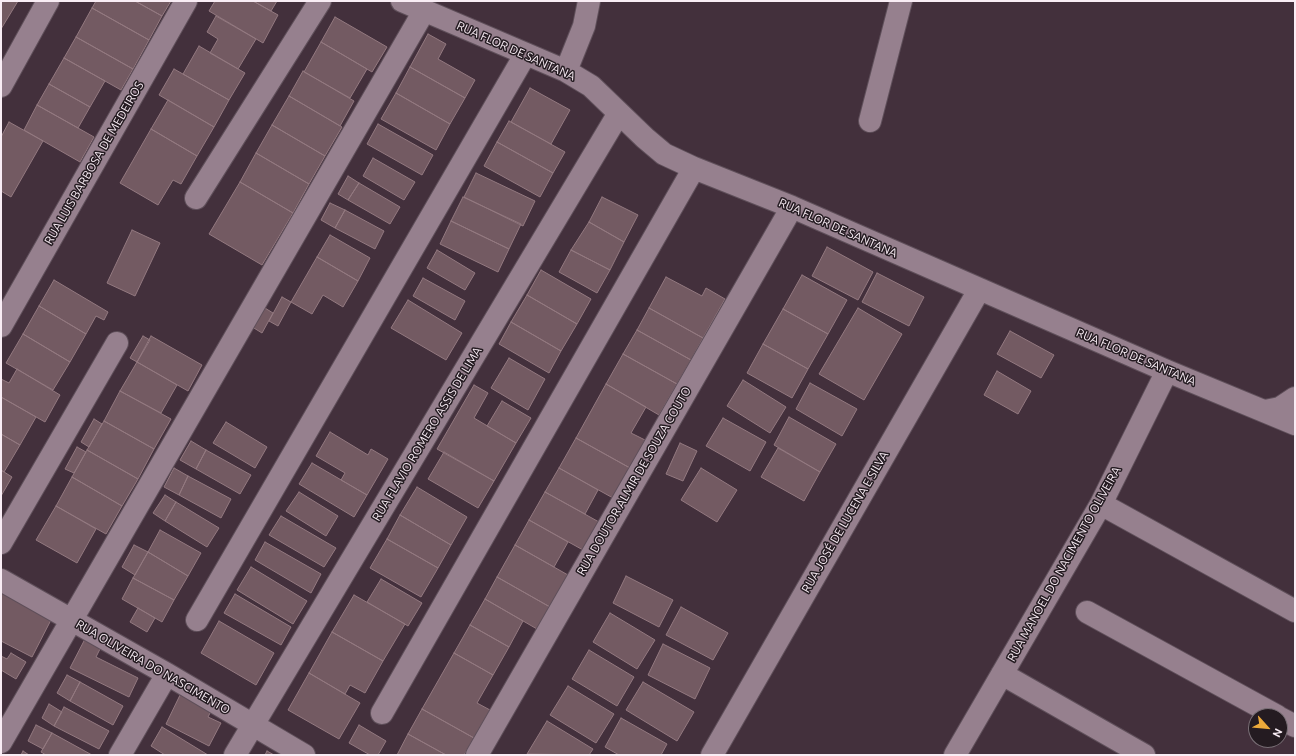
<!DOCTYPE html>
<html>
<head>
<meta charset="utf-8">
<style>
	body { margin:0 }
	#map { position:relative; width:1296px; height:756px; overflow:hidden; background:#43303c; font-family:Ubuntu,sans-serif }
	canvas { display:block }
	.frame { position:absolute; inset:0; border:2px solid #f9edf5; pointer-events:none }
	.north { position:absolute; left:1248px; top:708px; width:40px; height:40px; box-sizing:border-box; background:#241b21; border:1px solid #796f76; border-radius:50%; rotate:117deg; font-size:11px; font-weight:700; line-height:16px; text-align:center; color:#f9edf5 }
	.north::after { content:''; display:block; margin:auto; width:14px; height:18px; background:#eca93a; clip-path:polygon(50% 0,100% 100%,50% 72%,0 100%) }
</style>
</head>
<body>
<div id="map">
<canvas width="1296" height="756"></canvas>
<div class="frame"></div>
<div class="north">N</div>
</div>
<script>
const c = document.querySelector('canvas').getContext('2d');
c.lineJoin = 'round';
function fillPath(path, color) {
  c.fillStyle = color;
  c.fill(path, 'evenodd');
}
function shape(rows) {
  const path = new Path2D();
  for (const r of rows) {
    path.moveTo(r[0], r[1]);
    for (let i = 2; i < r.length; i += 2) path.lineTo(r[i], r[i + 1]);
  }
  return path;
}
function trace(path, color, width, dash) {
  c.strokeStyle = color;
  c.lineWidth = width;
  c.lineCap = dash ? 'butt' : 'round';
  c.setLineDash(dash || []);
  c.stroke(path);
}
function drawText(font, color, halo, rows, align = 'center') {
  c.font = font + ' Ubuntu,sans-serif';
  c.lineWidth = 3;
  c.setLineDash([]);
  c.textBaseline = 'middle';
  c.strokeStyle = halo;
  c.fillStyle = color;
  for (const [text, x, y, turn = 0] of rows) {
    c.save();
    c.translate(x, y);
    c.rotate((+turn || 0) * Math.PI / 180);
    c.textAlign = isNaN(turn) ? turn : align;
    if (halo) c.strokeText(text, 0, 0);
    c.fillText(text, 0, 0);
    c.restore();
  }
}
const building = shape([
	[1,1,18,1,1,29,1,1],
	[96,1,135,1,162,16,149,40,92,8,96,1],
	[135,1,171,1,162,16,135,1],
	[215,1,253,1,278,15,263,43,209,11,215,1],
	[253,1,277,1,271,11,253,1],
	[92,8,149,40,133,69,76,37,92,8],
	[216,16,256,39,238,69,210,53,218,39,207,32,216,16],
	[335,17,387,47,372,72,321,42,335,17],
	[428,34,446,44,438,59,475,80,465,98,410,67,428,34],
	[76,37,133,69,121,90,64,58,76,37],
	[321,42,367,69,350,98,304,72,321,42],
	[199,46,245,73,229,100,183,74,199,46],
	[64,58,105,81,90,107,49,84,64,58],
	[410,67,465,98,450,124,396,93,410,67],
	[174,69,229,100,214,127,159,95,174,69],
	[303,71,354,101,340,126,289,96,303,71],
	[49,84,90,107,78,128,37,105,49,84],
	[530,88,570,110,551,144,511,122,530,88],
	[396,93,450,124,436,150,381,119,396,93],
	[289,96,342,127,325,156,272,125,289,96],
	[168,100,214,127,197,156,151,129,168,100],
	[37,105,94,137,80,162,24,130,37,105],
	[509,121,565,152,553,173,497,142,509,121],
	[9,122,43,141,11,197,1,191,1,137,9,122],
	[378,124,433,155,422,175,367,144,378,124],
	[272,125,325,156,309,184,256,153,272,125],
	[151,129,197,156,181,184,173,180,158,205,120,183,151,129],
	[497,142,553,173,540,197,484,166,497,142],
	[256,153,309,184,293,213,240,182,256,153],
	[373,158,415,182,404,200,363,176,373,158],
	[476,173,535,201,523,226,464,197,476,173],
	[348,176,359,183,348,200,338,194,348,176],
	[240,182,293,213,262,265,209,234,240,182],
	[359,183,400,207,390,224,348,200,359,183],
	[463,197,521,224,509,249,451,221,463,197],
	[602,197,638,215,624,242,589,222,602,197],
	[330,203,345,210,335,228,321,220,330,203],
	[345,210,384,231,375,249,335,228,345,210],
	[451,221,509,249,498,272,440,244,451,221],
	[589,222,624,242,610,270,571,250,589,222],
	[132,230,160,243,135,296,107,283,132,230],
	[330,235,370,258,358,281,317,257,330,235],
	[827,247,873,272,858,300,812,276,827,247],
	[437,250,475,273,465,290,427,268,437,250],
	[571,250,610,270,597,293,559,272,571,250],
	[317,257,358,281,343,307,323,295,312,314,291,302,317,257],
	[541,270,591,299,577,324,527,295,541,270],
	[877,273,924,297,909,326,862,302,877,273],
	[802,275,847,300,828,334,783,309,802,275],
	[666,277,702,296,706,288,725,299,703,338,649,308,666,277],
	[423,278,465,301,455,320,413,296,423,278],
	[54,280,108,312,104,320,96,316,86,334,39,306,54,280],
	[527,295,577,324,561,351,511,322,527,295],
	[282,297,291,302,278,326,269,321,282,297],
	[408,300,462,333,446,360,391,328,408,300],
	[260,305,273,313,262,333,249,325,260,305],
	[39,306,86,334,70,362,23,334,39,306],
	[649,308,703,338,691,360,637,330,649,308],
	[858,308,902,334,864,400,819,374,858,308],
	[783,309,828,334,808,369,763,344,783,309],
	[511,322,561,351,549,373,499,344,511,322],
	[637,330,691,360,677,384,623,354,637,330],
	[1010,331,1054,355,1041,378,997,354,1010,331],
	[23,334,70,362,53,390,6,363,23,334],
	[143,336,150,340,137,362,130,358,143,336],
	[151,336,202,365,188,391,137,362,151,336],
	[763,344,808,369,792,398,747,373,763,344],
	[623,354,677,384,659,415,606,384,623,354],
	[509,358,545,379,528,410,491,388,509,358],
	[137,362,177,385,161,413,120,391,137,362],
	[17,369,60,395,45,422,1,397,1,379,9,383,17,369],
	[997,371,1031,391,1018,414,984,395,997,371],
	[743,380,786,407,770,433,727,406,743,380],
	[810,383,857,409,842,436,796,409,810,383],
	[606,384,646,407,631,433,645,440,630,468,576,438,606,384],
	[474,385,488,393,474,418,516,443,494,481,437,449,474,385],
	[120,391,171,419,154,449,104,421,120,391],
	[1,397,36,417,20,445,1,434,1,397],
	[502,401,531,418,516,443,487,426,502,401],
	[789,417,836,444,820,472,774,445,789,417],
	[723,418,766,442,750,471,706,446,723,418],
	[94,419,102,424,89,447,81,442,94,419],
	[104,421,154,449,138,479,87,450,104,421],
	[226,422,267,447,255,468,213,443,226,422],
	[330,432,368,455,371,449,388,459,367,495,341,480,345,473,316,456,330,432],
	[1,434,20,445,4,472,1,470,1,434],
	[576,438,630,468,613,498,559,468,576,438],
	[191,441,206,450,196,469,180,460,191,441],
	[680,443,697,451,683,481,666,474,680,443],
	[77,447,86,452,74,473,65,469,77,447],
	[778,448,820,472,804,501,761,477,778,448],
	[87,450,138,479,122,506,72,477,87,450],
	[206,450,251,475,240,494,196,469,206,450],
	[444,452,494,481,478,508,428,479,444,452],
	[312,463,367,495,354,517,299,484,312,463],
	[174,468,188,476,179,495,164,487,174,468],
	[559,468,598,490,585,514,545,492,559,468],
	[701,468,737,490,717,522,681,500,701,468],
	[1,470,12,477,1,496,1,470],
	[188,476,231,499,221,518,179,495,188,476],
	[72,477,122,506,106,534,56,506,72,477],
	[417,487,467,517,451,545,400,515,417,487],
	[299,492,338,516,326,536,286,511,299,492],
	[545,492,599,522,583,550,529,520,545,492],
	[165,495,176,502,165,521,153,513,165,495],
	[176,502,219,528,207,547,165,521,176,502],
	[56,506,96,529,77,563,36,540,56,506],
	[400,515,451,545,438,568,387,539,400,515],
	[281,516,336,548,324,567,269,535,281,516],
	[529,520,568,542,554,567,515,545,529,520],
	[160,530,201,553,188,576,148,552,160,530],
	[387,539,438,568,421,597,370,568,387,539],
	[265,542,321,574,311,593,255,560,265,542],
	[134,545,148,552,135,575,122,567,134,545],
	[515,545,568,575,550,607,497,577,515,545],
	[148,552,188,576,174,600,133,578,148,552],
	[251,567,307,601,293,624,237,590,251,567],
	[626,576,673,600,659,627,613,603,626,576],
	[497,577,550,607,537,629,485,599,497,577],
	[133,578,174,600,162,622,122,599,133,578],
	[381,579,422,603,408,626,367,602,381,579],
	[1,590,53,616,32,657,1,641,1,590],
	[235,594,291,627,281,645,224,613,235,594],
	[354,595,405,624,383,661,332,632,354,595],
	[485,599,523,621,509,647,470,625,485,599],
	[681,607,728,633,713,660,666,635,681,607],
	[138,608,155,618,147,632,130,622,138,608],
	[610,613,655,640,637,669,593,642,610,613],
	[219,621,274,653,256,685,201,653,219,621],
	[470,625,509,647,493,675,454,653,470,625],
	[332,632,383,661,365,693,350,685,345,694,309,673,332,632],
	[85,639,101,647,96,657,138,678,129,697,70,668,85,639],
	[663,644,710,668,695,699,648,675,663,644],
	[589,650,634,677,617,706,572,679,589,650],
	[11,653,26,662,16,679,1,670,1,656,7,659,11,653],
	[454,653,493,675,477,703,490,710,474,738,422,709,454,653],
	[309,673,360,703,339,739,288,710,309,673],
	[67,675,80,682,70,701,57,693,67,675],
	[80,682,123,706,113,725,70,701,80,682],
	[643,682,694,712,677,741,626,710,643,682],
	[568,686,614,714,596,743,550,715,568,686],
	[182,691,213,707,208,717,221,723,209,746,166,724,182,691],
	[49,704,62,712,54,726,42,718,49,704],
	[64,707,109,731,99,749,54,726,64,707],
	[422,709,474,738,464,755,446,755,408,734,422,709],
	[621,718,667,744,661,755,619,755,605,747,621,718],
	[547,721,593,749,589,755,527,754,547,721],
	[36,725,52,733,43,749,28,741,36,725],
	[359,725,386,741,378,755,370,755,349,743,359,725],
	[162,727,208,755,165,755,151,746,162,727],
	[52,733,92,755,46,755,41,752,52,733],
	[408,734,446,755,397,755,408,734],
	[23,751,29,755,21,755,23,751],
	[267,751,274,755,265,755,267,751]
]);
const minor = shape([
	[402,1,566,71,591,86,645,138,664,154,694,168,792,207,1167,371,1295,424],
	[566,71,584,26,589,1],
	[1,86,48,1],
	[870,121,901,1],
	[196,198,320,1],
	[1,326,186,1],
	[1265,411,1280,408,1295,398],
	[1101,504,1295,611],
	[1,543,117,343],
	[1,580,167,674,304,755],
	[1087,612,1277,716],
	[197,620,525,55],
	[1002,674,1144,755],
	[382,713,694,168],
	[1280,718,1295,726],
	[1,742,424,11],
	[120,755,167,674],
	[235,755,619,113],
	[477,755,792,207],
	[712,755,979,290],
	[955,755,1101,504,1167,371]
]);
const streetNames = [
	["RUA FLOR DE SANTANA",516,51,24],
	["RUA LUIS BARBOSA DE MEDEIROS",94,163,-60],
	["RUA FLOR DE SANTANA",838,228,24],
	["RUA FLOR DE SANTANA",1136,357,23],
	["RUA FLAVIO ROMERO ASSIS DE LIMA",427,434,-59],
	["RUA DOUTOR ALMIR DE SOUZA COUTO",634,481,-60],
	["RUA JOSÉ DE LUCENA E SILVA",845,522,-60],
	["RUA MANOEL DO NACIMENTO OLIVEIRA",1064,564,-61],
	["RUA OLIVEIRA DO NASCIMENTO",153,667,30]
];
fillPath(building, '#735a62');
trace(building, '#937980', 1);
trace(minor, '#5f4f5a', 24);
trace(minor, '#96808e', 22);
drawText('12px', '#f9edf5', '#241b21', streetNames);
</script>
</body>
</html>
